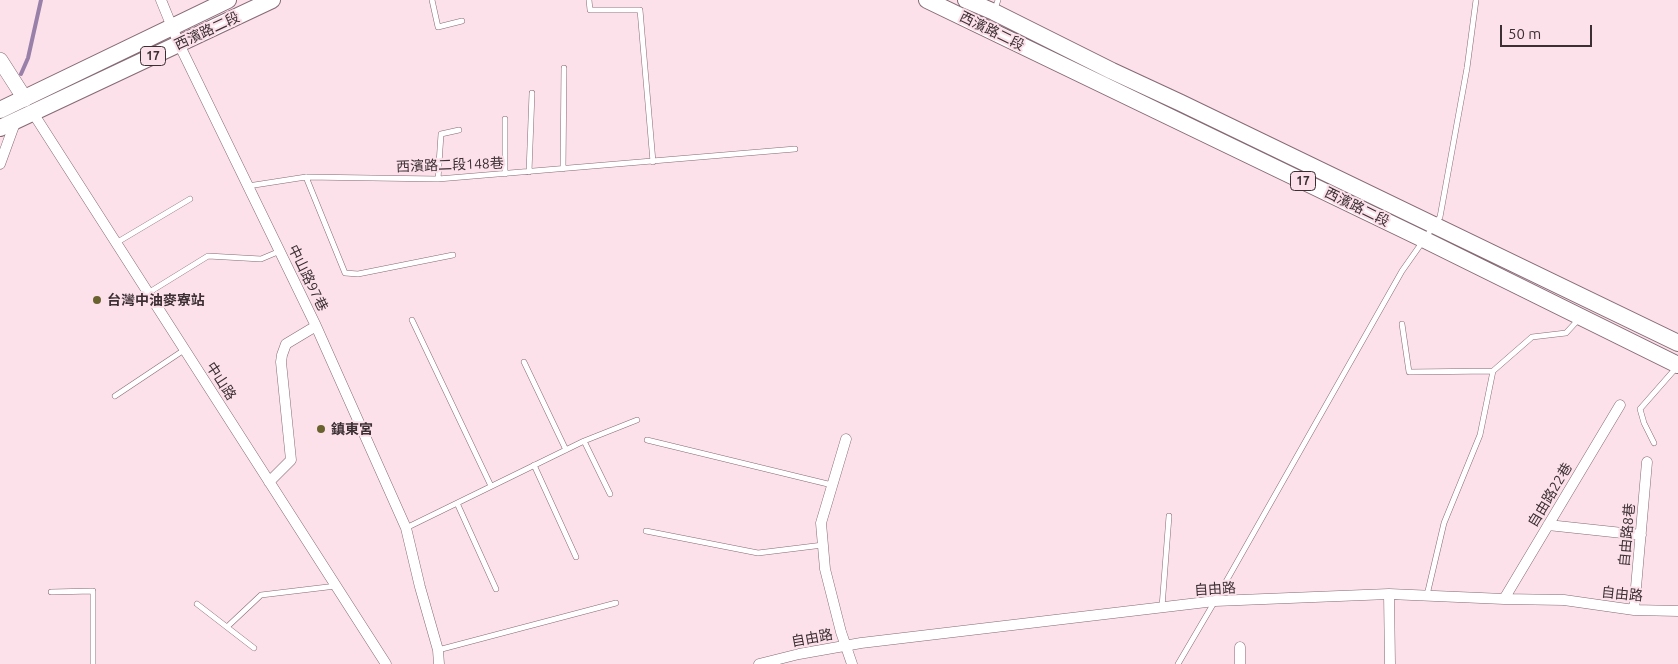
<!DOCTYPE html>
<html>
<head>
<meta charset="utf-8">
<style>
	body { margin:0 }
	#map { position:relative; width:1678px; height:664px; overflow:hidden; background:#fce1eb; font-family:Ubuntu,sans-serif }
	canvas { display:block }
	.scale { position:absolute; left:1500px; top:25px; width:92px; height:22px; box-sizing:border-box; border:2px solid #3c2f34; border-top:0; padding-left:6px; font-size:15px; line-height:18px; white-space:nowrap; color:#3c2f34; -webkit-text-stroke:4px #fce1eb; paint-order:stroke }
</style>
</head>
<body>
<div id="map">
<canvas width="1678" height="664"></canvas>
<div class="scale">50 m</div>
</div>
<script>
const c = document.querySelector('canvas').getContext('2d');
c.lineJoin = 'round';
function shape(rows) {
  const path = new Path2D();
  for (const r of rows) {
    path.moveTo(r[0], r[1]);
    for (let i = 2; i < r.length; i += 2) path.lineTo(r[i], r[i + 1]);
  }
  return path;
}
function trace(path, color, width, dash) {
  c.strokeStyle = color;
  c.lineWidth = width;
  c.lineCap = dash ? 'butt' : 'round';
  c.setLineDash(dash || []);
  c.stroke(path);
}
function drawText(font, color, halo, rows, align = 'center') {
  c.font = font + ' Ubuntu,"Noto Sans TC",sans-serif';
  c.lineWidth = 4;
  c.setLineDash([]);
  c.textBaseline = 'middle';
  c.strokeStyle = halo;
  c.fillStyle = color;
  for (const [text, x, y, turn = 0] of rows) {
    c.save();
    c.translate(x, y);
    c.rotate((+turn || 0) * Math.PI / 180);
    c.textAlign = isNaN(turn) ? turn : align;
    if (halo) c.strokeText(text, 0, 0);
    c.fillText(text, 0, 0);
    c.restore();
  }
}
const stream = shape([
	[21,74,28,58,41,0]
]);
const lane = shape([
	[432,0,438,27,462,21],
	[589,0,590,10,640,10,653,162],
	[995,9,998,0],
	[563,169,564,68],
	[529,172,532,93],
	[505,174,505,119],
	[306,177,345,273,358,274,453,255],
	[438,179,441,134,459,130],
	[248,186,306,177,438,179,795,149],
	[116,243,190,199],
	[148,293,208,256,261,259,280,251],
	[412,320,491,486],
	[1402,324,1409,372,1493,371,1480,435,1444,523,1427,595],
	[524,362,566,450],
	[1493,371,1532,337,1566,333,1578,320],
	[115,396,184,350],
	[647,440,832,485],
	[584,441,610,494],
	[1654,443,1644,423,1640,409,1676,368],
	[534,465,576,557],
	[457,503,496,589],
	[406,528,584,441,637,420],
	[646,531,758,553,823,545],
	[51,592,93,591,93,664],
	[197,604,254,648],
	[1162,607,1169,516],
	[227,627,261,595,336,586],
	[438,650,616,603],
	[1178,664,1215,601,1402,271,1440,217,1467,68,1476,0]
]);
const street = shape([
	[161,0,179,44,316,326,406,528,420,587,438,650,439,664],
	[33,113,386,664],
	[0,164,16,120],
	[846,439,821,523,825,569,841,632,852,664],
	[269,482,291,460,281,362,282,355,286,344,316,326],
	[1548,525,1641,535],
	[1389,594,1390,664],
	[1504,599,1620,405],
	[1634,610,1647,462],
	[1240,647,1240,664],
	[759,664,799,654,861,643,1215,601,1389,594,1504,599,1564,600,1634,610,1678,611]
]);
const secondary = shape([
	[0,60,25,99]
]);
const primary = shape([
	[927,0,1425,240,1678,365],
	[966,0,994,12,1112,71,1181,103,1678,343],
	[0,110,228,0],
	[0,128,272,0]
]);
const markers = [
	[97,300,5,"#69622e"],
	[321,429,5,"#69622e"]
];
const shields = [
	[153,56,25],
	[1303,181,25]
];
const shieldNames = [
	["17",153,56],
	["17",1303,181]
];
const streetNames = [
	["西濱路二段",207,31,-25],
	["西濱路二段",992,31,26],
	["西濱路二段148巷",450,165,-2],
	["西濱路二段",1357,207,26],
	["中山路97巷",308,278,64],
	["中山路",221,381,57],
	["自由路22巷",1550,495,-59],
	["自由路8巷",1627,535,-85],
	["自由路",1215,589,-4],
	["自由路",1622,594,6],
	["自由路",812,638,-11]
];
const poiNames = [
	["台灣中油麥寮站",107,300],
	["鎮東宮",331,429]
];
trace(stream, '#9980a8', 4);
trace(lane, '#866975', 6);
trace(street, '#866975', 11);
trace(secondary, '#866975', 16);
trace(primary, '#866975', 18);
trace(lane, '#fff', 5);
trace(street, '#fff', 10);
trace(secondary, '#fff', 15);
trace(primary, '#fff', 16);
for (const [x, y, r, color] of markers) {
  const dot = new Path2D();
  dot.arc(x, y, r, 0, 2 * Math.PI);
  c.fillStyle = color;
  c.fill(dot);
  trace(dot, '#fce1eb', 2);
}
for (const [x, y, w] of shields) {
  const box = new Path2D();
  box.roundRect(x - w / 2, y - 9.5, w, 19, 4);
  c.fillStyle = '#fce1eb';
  c.fill(box);
  trace(box, '#3c2f34', 1);
}
drawText('bold 12px', '#3c2f34', null, shieldNames);
drawText('14px', '#3c2f34', '#fce1eb', streetNames);
drawText('bold 14px', '#3c2f34', '#fce1eb', poiNames, 'left');
</script>
</body>
</html>
